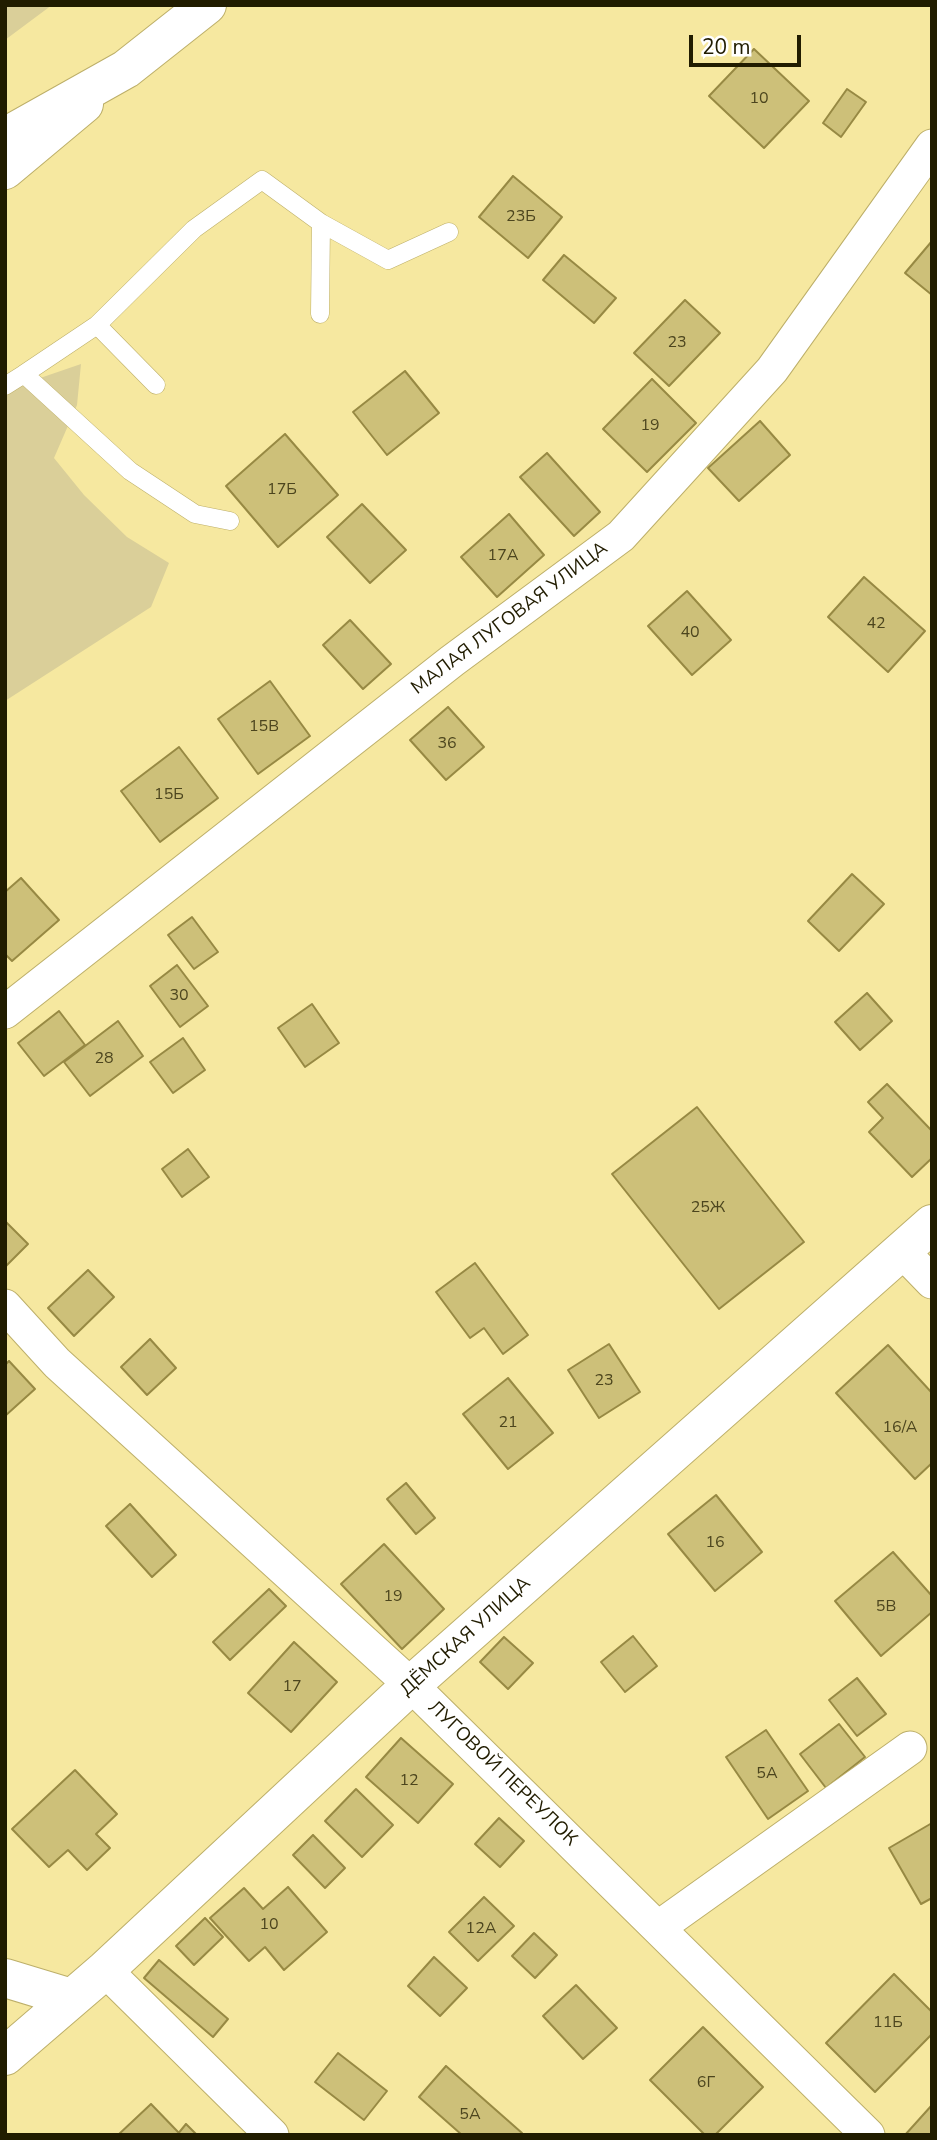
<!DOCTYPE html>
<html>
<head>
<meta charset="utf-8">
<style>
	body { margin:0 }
	#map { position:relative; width:937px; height:2140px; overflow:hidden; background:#f6e8a0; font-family:"Nunito Sans",sans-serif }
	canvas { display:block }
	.frame { position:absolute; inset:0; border:7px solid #211c00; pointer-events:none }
	.scale { position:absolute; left:689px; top:35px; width:112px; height:32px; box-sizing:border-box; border:4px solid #211c00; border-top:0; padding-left:9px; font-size:21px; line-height:24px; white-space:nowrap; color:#211c00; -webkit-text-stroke:5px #fff; paint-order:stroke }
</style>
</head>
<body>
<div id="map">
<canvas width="937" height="2140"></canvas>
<div class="frame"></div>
<div class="scale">20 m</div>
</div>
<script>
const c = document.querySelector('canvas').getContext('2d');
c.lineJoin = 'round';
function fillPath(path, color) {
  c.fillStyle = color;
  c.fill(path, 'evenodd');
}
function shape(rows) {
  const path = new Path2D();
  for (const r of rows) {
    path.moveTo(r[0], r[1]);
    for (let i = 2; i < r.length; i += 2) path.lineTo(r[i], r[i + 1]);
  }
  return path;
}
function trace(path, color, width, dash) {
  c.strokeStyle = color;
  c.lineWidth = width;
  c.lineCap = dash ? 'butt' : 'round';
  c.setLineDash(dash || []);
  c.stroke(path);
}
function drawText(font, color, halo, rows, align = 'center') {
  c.font = font + ' "Nunito Sans",sans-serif';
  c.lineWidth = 5;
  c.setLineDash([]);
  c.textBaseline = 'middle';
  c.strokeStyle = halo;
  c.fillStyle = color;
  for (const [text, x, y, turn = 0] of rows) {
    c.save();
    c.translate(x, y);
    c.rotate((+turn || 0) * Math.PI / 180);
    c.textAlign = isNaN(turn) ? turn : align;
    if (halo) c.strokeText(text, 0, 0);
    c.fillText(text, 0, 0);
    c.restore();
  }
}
const green = shape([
	[5,5,52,5,5,40],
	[81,364,77,405,54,458,84,495,127,537,169,563,151,607,5,701,5,394,14,387]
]);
const building = shape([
	[754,49,809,101,764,148,709,96,754,49],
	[847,89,866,102,841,137,823,123,847,89],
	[513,176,562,217,528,258,479,217,513,176],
	[932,241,932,295,905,273,932,241],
	[564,255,616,298,594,323,543,280,564,255],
	[685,300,720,333,669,386,634,353,685,300],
	[405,371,439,413,387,455,353,412,405,371],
	[652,379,696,423,647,472,603,429,652,379],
	[760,421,790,455,739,501,708,468,760,421],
	[285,434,338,495,278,547,226,486,285,434],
	[547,453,600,512,574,536,520,477,547,453],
	[362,504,406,550,370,583,327,537,362,504],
	[509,514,544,555,497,597,461,557,509,514],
	[864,577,925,631,888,672,828,617,864,577],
	[687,591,731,640,692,675,648,626,687,591],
	[350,620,391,664,363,689,323,645,350,620],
	[270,681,310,736,258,774,218,719,270,681],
	[448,707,484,747,446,780,410,740,448,707],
	[179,747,218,798,160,842,121,791,179,747],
	[852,874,884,904,839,951,808,921,852,874],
	[21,878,59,920,12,961,5,954,5,892,21,878],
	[192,917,218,952,194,969,168,935,192,917],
	[177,965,208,1006,180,1027,150,986,177,965],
	[867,993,892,1021,860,1050,835,1022,867,993],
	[312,1004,339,1043,305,1067,278,1028,312,1004],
	[59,1011,85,1045,44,1076,18,1043,59,1011],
	[118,1021,143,1056,90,1096,64,1062,118,1021],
	[183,1038,205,1070,173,1093,150,1062,183,1038],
	[887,1084,932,1131,932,1158,912,1177,869,1132,883,1118,868,1102,887,1084],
	[697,1107,804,1242,719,1309,612,1174,697,1107],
	[188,1149,209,1177,182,1197,162,1169,188,1149],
	[5,1221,28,1244,6,1266,5,1265,5,1221],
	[475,1263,528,1335,503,1354,484,1328,470,1338,436,1292,475,1263],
	[88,1270,114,1297,74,1336,48,1308,88,1270],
	[150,1339,176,1368,147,1395,121,1367,150,1339],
	[609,1344,640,1392,599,1418,568,1370,609,1344],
	[888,1345,932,1393,932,1463,915,1479,836,1393,888,1345],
	[9,1361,35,1389,5,1416,5,1365,9,1361],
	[508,1378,553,1433,508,1469,463,1414,508,1378],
	[406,1483,435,1518,416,1534,387,1499,406,1483],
	[716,1495,762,1552,715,1591,668,1534,716,1495],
	[130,1504,176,1555,152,1577,106,1526,130,1504],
	[384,1544,444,1609,402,1649,341,1584,384,1544],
	[893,1552,932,1596,932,1612,881,1656,835,1601,893,1552],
	[269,1589,286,1606,230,1660,213,1642,269,1589],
	[633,1636,657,1666,625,1692,601,1662,633,1636],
	[504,1637,533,1663,508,1689,480,1662,504,1637],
	[294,1642,337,1682,291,1732,248,1693,294,1642],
	[857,1678,886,1714,857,1736,829,1700,857,1678],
	[839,1724,865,1757,826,1788,800,1754,839,1724],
	[766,1730,808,1791,768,1819,726,1757,766,1730],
	[401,1738,453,1784,418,1823,366,1777,401,1738],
	[75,1770,117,1814,96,1834,110,1848,87,1870,68,1850,49,1867,12,1829,75,1770],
	[356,1789,393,1825,362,1857,325,1821,356,1789],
	[499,1818,524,1841,500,1867,475,1844,499,1818],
	[932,1823,932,1898,921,1904,889,1848,932,1823],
	[313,1835,345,1868,325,1888,293,1855,313,1835],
	[288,1887,327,1932,284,1970,265,1947,249,1961,210,1918,244,1888,263,1909,288,1887],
	[484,1897,514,1926,478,1961,449,1932,484,1897],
	[205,1918,223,1937,194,1965,176,1946,205,1918],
	[534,1933,557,1955,535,1978,512,1956,534,1933],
	[434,1957,467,1988,440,2016,408,1986,434,1957],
	[159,1960,228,2019,213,2037,144,1978,159,1960],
	[894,1974,932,2012,932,2034,875,2092,826,2043,894,1974],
	[576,1985,617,2028,583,2059,543,2016,576,1985],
	[703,2027,763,2087,715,2135,705,2135,650,2080,703,2027],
	[338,2053,387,2091,364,2120,315,2082,338,2053],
	[446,2066,522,2133,520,2135,462,2135,419,2097,446,2066],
	[151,2104,179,2133,177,2135,118,2135,151,2104],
	[932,2105,932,2135,905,2135,932,2105],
	[186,2124,197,2135,177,2135,186,2124]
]);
const service = shape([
	[321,223,388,260,449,232],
	[97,325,194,229,262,180,321,223,320,314],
	[24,374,97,325,156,385],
	[5,386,24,374,130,471,195,514,230,521]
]);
const minor = shape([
	[5,1012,452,661,621,536,772,370,932,146],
	[902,1251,932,1282],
	[5,1306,57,1363,411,1685,868,2135],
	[659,1927,910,1748],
	[105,1970,272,2135]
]);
const tertiary = shape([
	[5,1978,71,1998],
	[5,2056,105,1970,411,1685,932,1224]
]);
const secondary = shape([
	[5,170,84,104]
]);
const primary = shape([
	[5,137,126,69,207,5]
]);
const numberNames = [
	["10",759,99],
	["23Б",521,217],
	["23",677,343],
	["19",650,426],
	["17Б",282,490],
	["17А",503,556],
	["42",876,624],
	["40",690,633],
	["15В",264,727],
	["36",447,744],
	["15Б",169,795],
	["30",179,996],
	["28",104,1059],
	["25Ж",708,1208],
	["23",604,1381],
	["21",508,1423],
	["16/А",900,1428],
	["16",715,1543],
	["19",393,1597],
	["5В",886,1607],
	["17",292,1687],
	["5А",767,1774],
	["12",409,1781],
	["10",269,1925],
	["12А",481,1929],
	["11Б",888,2023],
	["6Г",706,2083],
	["5А",470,2115]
];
const streetNames = [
	["МАЛАЯ ЛУГОВАЯ УЛИЦА",510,619,-37],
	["ДЁМСКАЯ УЛИЦА",466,1637,-42],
	["ЛУГОВОЙ ПЕРЕУЛОК",502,1774,44]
];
fillPath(green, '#dacf99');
fillPath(building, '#cdc079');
trace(building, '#978943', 2);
trace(service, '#bdaf69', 19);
trace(minor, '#bdaf69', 35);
trace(tertiary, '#bdaf69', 40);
trace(secondary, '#bdaf69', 40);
trace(primary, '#bdaf69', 40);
trace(service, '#fff', 18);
trace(minor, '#fff', 33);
trace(tertiary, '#fff', 38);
trace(secondary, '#fff', 38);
trace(primary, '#fff', 38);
drawText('16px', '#4c451e', null, numberNames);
drawText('19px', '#211c00', '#fff', streetNames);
</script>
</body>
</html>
